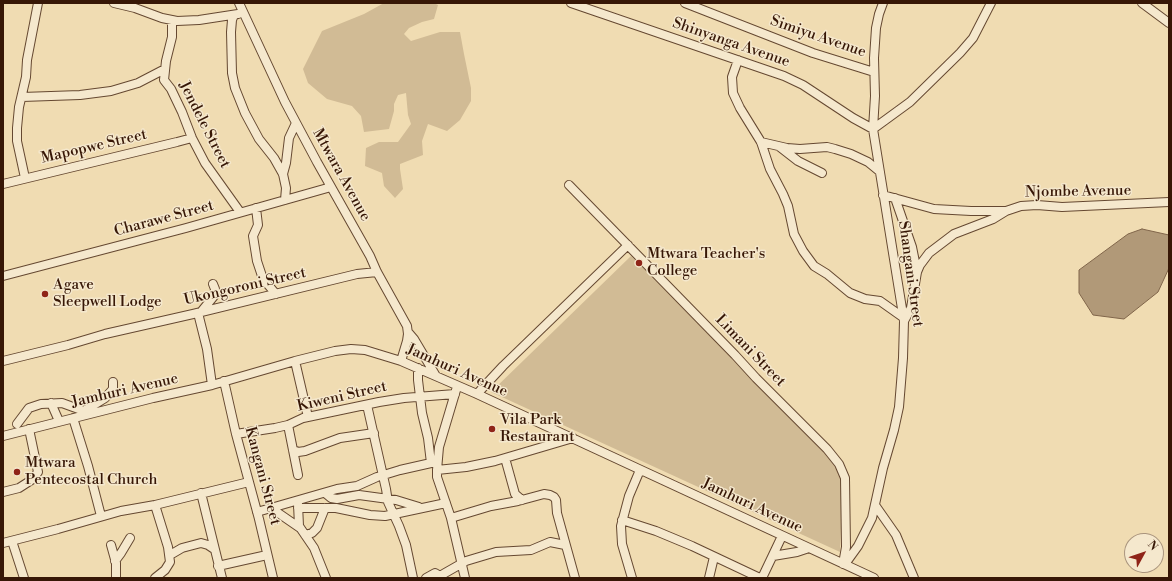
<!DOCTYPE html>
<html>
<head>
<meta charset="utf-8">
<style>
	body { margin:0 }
	#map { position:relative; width:1172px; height:581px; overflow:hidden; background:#f0dcb2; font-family:"Libre Bodoni",serif }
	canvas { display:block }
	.frame { position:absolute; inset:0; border:4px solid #371706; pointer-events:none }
	.north { position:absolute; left:1124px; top:533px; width:40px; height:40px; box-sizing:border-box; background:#f5e8cd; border:1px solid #a9947d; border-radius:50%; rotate:50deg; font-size:11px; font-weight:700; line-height:16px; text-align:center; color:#371706 }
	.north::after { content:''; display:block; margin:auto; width:14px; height:18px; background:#8f2418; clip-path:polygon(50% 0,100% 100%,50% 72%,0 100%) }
</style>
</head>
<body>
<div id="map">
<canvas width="1172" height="581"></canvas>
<div class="frame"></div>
<div class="north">N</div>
</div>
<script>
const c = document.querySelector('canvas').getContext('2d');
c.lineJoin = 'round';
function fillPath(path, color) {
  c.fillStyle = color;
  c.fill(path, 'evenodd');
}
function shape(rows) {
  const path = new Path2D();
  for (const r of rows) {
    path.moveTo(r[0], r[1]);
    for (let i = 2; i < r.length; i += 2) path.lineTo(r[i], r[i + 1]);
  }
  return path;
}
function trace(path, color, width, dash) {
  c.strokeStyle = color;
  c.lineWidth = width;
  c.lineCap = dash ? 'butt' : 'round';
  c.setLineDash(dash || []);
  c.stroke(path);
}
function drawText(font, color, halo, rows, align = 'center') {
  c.font = font + ' "Libre Bodoni",serif';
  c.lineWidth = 3;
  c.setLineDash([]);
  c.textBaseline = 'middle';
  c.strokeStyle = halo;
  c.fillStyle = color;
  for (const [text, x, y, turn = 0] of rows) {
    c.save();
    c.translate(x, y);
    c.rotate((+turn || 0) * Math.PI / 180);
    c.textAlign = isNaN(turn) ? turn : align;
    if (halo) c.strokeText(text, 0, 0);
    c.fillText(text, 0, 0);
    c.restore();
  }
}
const green = shape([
	[384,3,434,3,438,5,434,19,422,22,409,28,404,34,411,41,440,32,460,32,464,54,471,88,471,101,460,120,447,131,428,124,422,141,423,155,400,164,400,169,403,189,395,198,384,186,382,173,365,166,366,148,379,142,398,142,411,124,408,115,406,93,398,95,394,104,394,111,389,129,364,132,361,116,352,106,327,99,308,83,303,69,322,31,364,14],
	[631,256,839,467,843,480,840,552,491,392]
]);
const water = shape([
	[1142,229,1169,235,1169,268,1158,292,1124,319,1093,315,1079,293,1079,270,1128,234,1142,229]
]);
const minor = shape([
	[114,3,135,8,162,18,177,21,199,20,238,14],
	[239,3,285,102,317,162,370,256,377,272,407,326,408,334,407,341,401,361],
	[571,3,784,76,803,85,853,118,873,129],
	[685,3,813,53,874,72],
	[1142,3,1169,23],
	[234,15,232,20,231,32,232,73,235,88,245,113,259,139,274,158,283,174,286,188,285,200],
	[172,20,172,37,166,61,164,80,171,89,182,112,192,138,205,163,240,212],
	[738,60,732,77,733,93,740,108,761,142,770,169,783,194,788,206,794,234,803,251,814,266,827,274,850,293,865,299,880,301,904,318],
	[22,97,80,95,111,91,138,83,165,69],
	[873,129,910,102,960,53,973,38,991,3],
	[761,142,787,148,800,149,827,147,835,149,851,154,868,162,879,171],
	[780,147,798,161,822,173],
	[283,174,286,163,289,138,296,123],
	[25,178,17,141,17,128,19,107,26,77,27,60,38,3],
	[3,184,177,142,192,138],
	[569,185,735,355,756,378,827,449,839,464,845,478,846,547,843,564],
	[883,195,934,209,971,211,1005,211],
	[895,198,912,247,917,272],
	[256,208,258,225,253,236,257,261,263,279,276,294],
	[3,276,186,228,331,187],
	[201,312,214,296,215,289,213,284],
	[198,313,207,349,212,385],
	[904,321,911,308,917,272,920,265,929,253,954,234,993,219,1006,211,1021,206,1037,205,1062,207,1169,202],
	[408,332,414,339,436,376],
	[3,361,68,345,105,334,193,314,357,274,377,272],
	[295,361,308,417],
	[418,368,418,380,422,413,428,438,431,463],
	[224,381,236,434,259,519,273,578],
	[456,390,439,447,437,470,437,477,451,518,465,578],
	[477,394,503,366,628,245],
	[51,403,59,421],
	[367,405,386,489,388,502,399,526,406,545,413,578],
	[73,418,88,466,101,516],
	[17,424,29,408,41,404,62,403,84,411,105,398,113,389,113,382],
	[288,425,298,475],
	[236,434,275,428,288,425,303,418,379,402,404,398,455,394],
	[3,436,153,398,212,385,295,361,335,351,351,349,365,350,401,361,477,394,874,578],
	[293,450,298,452,305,451,340,438,374,433],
	[505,458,515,494,522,500],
	[437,470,466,467,495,461,573,438],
	[3,492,19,488,33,479,38,472,29,429],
	[201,493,222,578],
	[325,493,331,498,337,499,359,495,396,500,419,507],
	[298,504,299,526,314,548,326,578],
	[875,505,896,535,914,578],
	[271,508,300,528],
	[298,508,336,508,370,515,385,516,446,503],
	[257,512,337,489,357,486,377,477,400,470,431,463,437,463],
	[451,518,491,506,518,501,544,494,550,495,554,497,556,500,557,513,575,578],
	[622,520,656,531,692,546,760,578],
	[305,535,312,533,317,528,325,508],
	[12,541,24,578],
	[3,543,58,529,121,511,155,505,249,482],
	[111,545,116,563,116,578],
	[170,555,182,548,201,543,208,545,214,549],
	[773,556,797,552,809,548],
	[115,561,121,553,130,538],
	[845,564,858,546,872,518,883,468,894,430,899,407,903,358,904,321,873,129,875,96,874,58,876,28,879,14,883,3],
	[218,566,267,555],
	[155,578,165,570,170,562,168,547,155,505],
	[426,578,435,573,440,576,445,573,466,561,496,552,531,550,550,542,565,545],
	[632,578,622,544,621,526,629,496,640,470],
	[709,578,714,557],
	[762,578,782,536]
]);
const markers = [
	[639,263,4,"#8f2418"],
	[45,294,4,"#8f2418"],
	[492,429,4,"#8f2418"],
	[17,472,4,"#8f2418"]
];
const streetNames = [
	["Simiyu Avenue",818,37,19],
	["Shinyanga Avenue",731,43,19],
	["Jendele Street",204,125,63],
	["Mapopwe Street",94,147,-13],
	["Mtwara Avenue",341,175,61],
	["Njombe Avenue",1078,192,-1],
	["Charawe Street",164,219,-15],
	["Shangani Street",910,274,82],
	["Ukongoroni Street",245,287,-13],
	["Limani Street",750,351,46],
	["Jamhuri Avenue",457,371,24],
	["Jamhuri Avenue",125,391,-13],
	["Kiweni Street",342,397,-13],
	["Kangani Street",262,476,75],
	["Jamhuri Avenue",752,506,25]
];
const poiNames = [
	["Mtwara Teacher's",647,254],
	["College",647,271],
	["Agave",53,285],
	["Sleepwell Lodge",53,302],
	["Vila Park",500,420],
	["Restaurant",500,437],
	["Mtwara",25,463],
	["Pentecostal Church",25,480]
];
fillPath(green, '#d1bb95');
fillPath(water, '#b19978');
trace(water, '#80654a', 1);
trace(minor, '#654831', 10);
trace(minor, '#f5e8cd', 8);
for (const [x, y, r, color] of markers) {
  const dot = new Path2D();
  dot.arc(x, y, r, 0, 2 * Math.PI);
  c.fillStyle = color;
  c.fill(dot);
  trace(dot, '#f5e8cd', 1.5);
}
drawText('15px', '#371706', '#f5e8cd', streetNames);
drawText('15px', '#371706', '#f5e8cd', poiNames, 'left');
</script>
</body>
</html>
